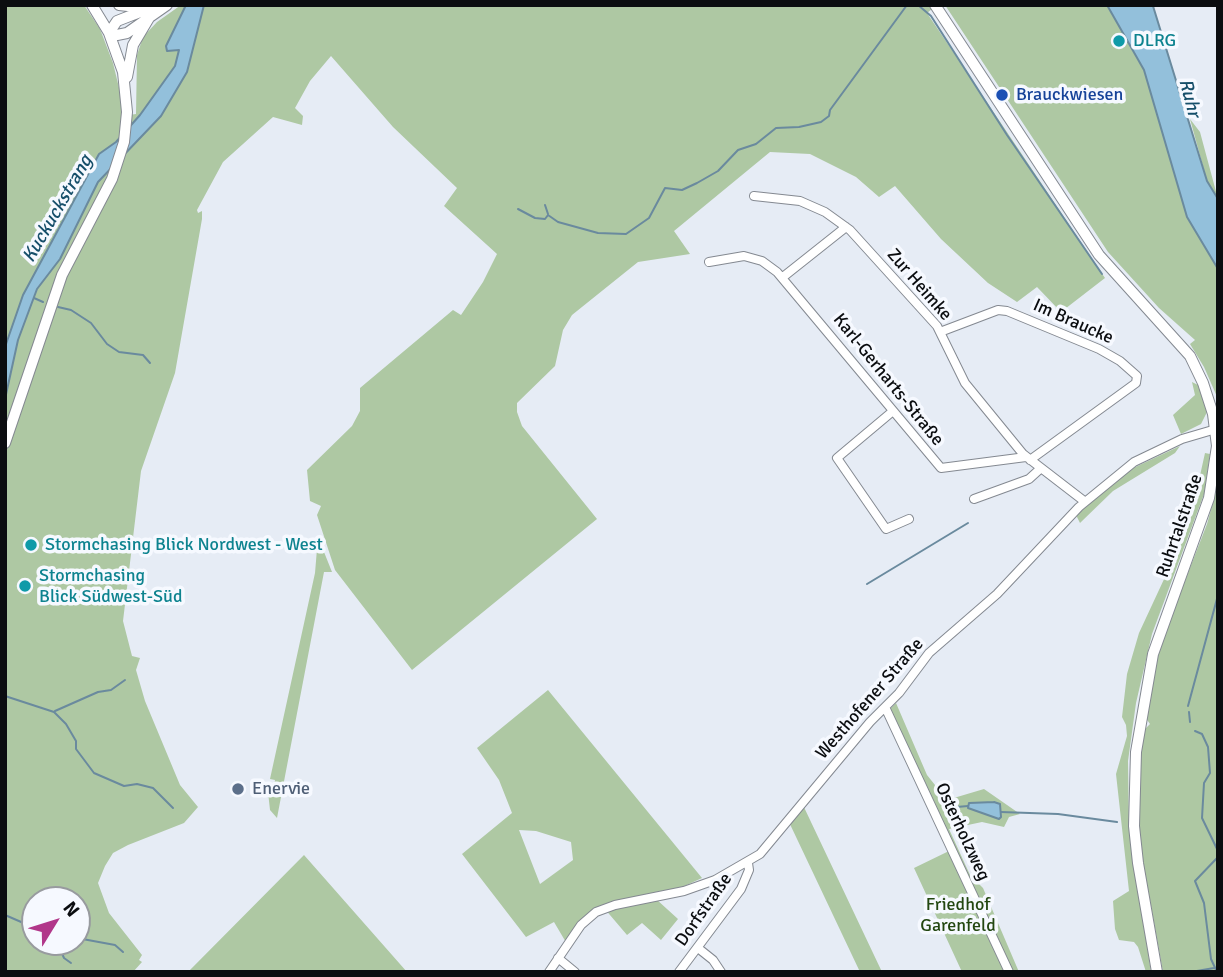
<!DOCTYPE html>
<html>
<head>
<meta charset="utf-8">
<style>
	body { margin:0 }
	#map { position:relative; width:1223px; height:977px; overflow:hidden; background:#e6ecf5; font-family:Signika,sans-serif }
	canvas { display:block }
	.frame { position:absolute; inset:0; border:7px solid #0b0d10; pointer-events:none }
	.north { position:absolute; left:21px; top:886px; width:70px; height:70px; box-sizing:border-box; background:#f6f9ff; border:2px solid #989b9f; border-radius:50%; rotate:52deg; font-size:19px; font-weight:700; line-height:28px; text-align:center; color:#0b0d10 }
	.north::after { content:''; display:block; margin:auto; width:24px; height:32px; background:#b1378a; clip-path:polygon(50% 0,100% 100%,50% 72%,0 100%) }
</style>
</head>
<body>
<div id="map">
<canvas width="1223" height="977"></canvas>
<div class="frame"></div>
<div class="north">N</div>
</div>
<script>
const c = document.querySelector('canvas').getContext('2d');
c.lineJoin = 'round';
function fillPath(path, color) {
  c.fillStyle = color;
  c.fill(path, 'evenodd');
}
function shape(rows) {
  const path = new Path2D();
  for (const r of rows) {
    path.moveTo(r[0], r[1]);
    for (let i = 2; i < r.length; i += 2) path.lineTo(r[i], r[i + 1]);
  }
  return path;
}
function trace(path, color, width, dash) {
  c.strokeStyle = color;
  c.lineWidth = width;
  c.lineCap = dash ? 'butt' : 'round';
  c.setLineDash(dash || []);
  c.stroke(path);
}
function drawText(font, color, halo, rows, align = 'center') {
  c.font = font + ' Signika,sans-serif';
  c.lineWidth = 7;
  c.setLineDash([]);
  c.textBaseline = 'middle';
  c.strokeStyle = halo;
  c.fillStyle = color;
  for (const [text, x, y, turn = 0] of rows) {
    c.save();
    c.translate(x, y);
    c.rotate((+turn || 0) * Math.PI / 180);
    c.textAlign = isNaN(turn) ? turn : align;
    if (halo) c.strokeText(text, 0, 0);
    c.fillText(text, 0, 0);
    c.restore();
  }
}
const green = shape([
	[5,5,84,5,100,29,113,63,121,96,122,116,136,114,137,55,143,37,157,22,181,5,929,5,932,9,927,13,1105,278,1061,312,1037,287,1017,302,988,283,941,239,895,186,879,197,856,177,810,154,770,152,674,231,690,254,638,262,572,315,563,330,555,366,517,403,517,412,522,426,597,519,412,670,335,570,317,515,321,506,310,501,307,470,352,426,360,411,360,388,453,310,461,315,483,282,497,254,444,206,457,188,393,127,331,56,310,81,295,108,303,116,302,125,273,117,223,162,197,210,198,213,202,211,202,219,175,373,141,471,123,621,132,656,140,658,136,670,145,701,180,785,198,807,184,823,128,845,113,853,105,866,98,883,109,913,142,955,139,960,142,962,133,972,5,972],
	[35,900,77,900,77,942,35,942],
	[945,5,1107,5,1144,70,1187,217,1218,269,1218,399,1204,367,1190,344,1195,340,1159,308,1108,252],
	[1190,119,1200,132,1218,199,1207,181],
	[1192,382,1198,385,1207,412,1201,424,1181,434,1173,415,1195,395],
	[1180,446,1175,453,1113,491,1080,523,1076,515,1102,490,1129,470],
	[1205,453,1210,454,1204,494,1152,634,1136,703,1128,761,1129,828,1151,972,1146,972,1138,947,1134,942,1119,940,1115,929,1113,901,1129,891,1116,774,1127,736,1126,725,1122,717,1127,674,1139,633,1172,562,1195,498],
	[1218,484,1218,972,1163,972,1140,845,1139,765,1143,731,1150,724,1145,717,1157,653,1207,524],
	[318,537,332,572,324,572,277,818,270,810,268,792,273,793,274,787,269,786,274,785,275,780,270,779,315,573],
	[548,690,702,878,656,899,678,919,661,940,642,923,627,935,604,908,596,912,567,944,554,922,526,937,462,854,512,813,499,780,477,748],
	[519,830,536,831,571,842,573,860,540,884],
	[896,703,927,775,947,800,984,789,1020,814,1009,817,1004,827,982,822,949,829,970,875,983,888,1019,972,962,972,914,868,949,851,884,715],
	[802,803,882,972,860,972,788,820],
	[304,855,407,972,188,972]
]);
const water = shape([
	[186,5,204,5,187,72,161,116,98,182,60,259,37,289,18,340,5,399,5,347,23,295,99,154,116,142,140,115,175,66,179,50,167,51,166,46,186,5],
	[1107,5,1153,6,1207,181,1218,199,1218,269,1187,217,1144,70,1107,5],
	[994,802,1000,804,1001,817,999,819,968,808,969,803,994,802]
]);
const stream = shape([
	[918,5,931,16,1007,135,1102,274],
	[545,205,548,214],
	[518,209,535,218,545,219,548,215],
	[548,215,558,222,598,233,626,234,649,218,665,188,682,190,697,183,718,171,738,150,756,144,776,128,799,127,821,122,829,116,830,110,907,5],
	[34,298,43,302],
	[58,307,71,310,91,323,107,344,119,352,143,355,150,363],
	[867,584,968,523],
	[5,696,54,712,66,724,76,741,76,749,94,773,124,786,137,784,153,788,173,808],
	[1188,706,1218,595],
	[55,711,98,692,111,690,125,680],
	[1189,712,1190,722],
	[1195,731,1202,734,1208,747,1210,773,1204,783,1202,818,1218,851],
	[945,808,968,806],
	[1001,812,1058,814,1117,822],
	[5,915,35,928],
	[77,938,115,945,123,952],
	[57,942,64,958,71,963],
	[1191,972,1214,968],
	[1217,972,1211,959,1204,903,1195,881,1218,857]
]);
const minor = shape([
	[754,196,800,201,825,212,850,230,937,326,965,383,1023,454,1084,501],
	[709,262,744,256,762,261,777,272,941,468,1026,457],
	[783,277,846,227],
	[940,332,998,310,1007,311,1099,349,1120,361,1137,376,1136,383,1030,460],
	[893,411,837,458,886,529,909,519],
	[974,499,1029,479,1040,469],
	[885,707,1009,972],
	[698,948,713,960,721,972],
	[558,958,575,972],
	[549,972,581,925,596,912,615,905,684,891,715,880,760,854,870,722,899,693,929,653,997,594,1079,507,1134,462,1182,439,1216,429],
	[679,972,741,889,749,870,748,863]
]);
const major = shape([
	[119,5,146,8],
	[935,5,1099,255,1190,356,1203,383,1213,414,1217,446,1209,498,1153,654,1136,752,1134,826,1138,863,1157,972],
	[109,33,117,35,127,33,167,5],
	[109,33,117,21,158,5],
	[127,77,133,45,149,18],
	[5,443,62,275,112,179,124,142,127,112,123,72,109,33,92,5]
]);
const markers = [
	[1119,41,7,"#0f9aa8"],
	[1002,95,7,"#1a4fb4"],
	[31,545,7,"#0f9aa8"],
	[25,586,7,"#0f9aa8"],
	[238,789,7,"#5c6f8a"]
];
const cultureNames = [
	["DLRG",1133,41],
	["Stormchasing Blick Nordwest - West",45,545],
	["Stormchasing",39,576],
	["Blick Südwest-Süd",39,597]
];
const transitNames = [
	["Brauckwiesen",1016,95]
];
const streetNames = [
	["Zur Heimke",919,285,49],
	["Im Braucke",1073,322,24],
	["Karl-Gerharts-Straße",888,380,51],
	["Ruhrtalstraße",1180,526,-71],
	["Westhofener Straße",870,699,-49],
	["Osterholzweg",962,832,65],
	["Dorfstraße",704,910,-55]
];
const serviceNames = [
	["Enervie",252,789]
];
const parkNames = [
	["Friedhof",958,905],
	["Garenfeld",958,926]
];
const waterNames = [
	["Ruhr",1189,98,75],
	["Kuckuckstrang",58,209,-60]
];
fillPath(green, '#aec8a3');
fillPath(water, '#93c0db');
trace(water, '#6a8a9e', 2);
trace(stream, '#6a8a9e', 2);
trace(minor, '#848991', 10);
trace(major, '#848991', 12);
trace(minor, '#fff', 8);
trace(major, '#fff', 10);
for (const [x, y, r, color] of markers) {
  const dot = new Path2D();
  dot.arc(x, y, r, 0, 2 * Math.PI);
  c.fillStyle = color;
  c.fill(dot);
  trace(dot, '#f6f9ff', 2.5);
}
drawText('18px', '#0d838f', '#f6f9ff', cultureNames, 'left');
drawText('18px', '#164399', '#f6f9ff', transitNames, 'left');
drawText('18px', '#0b0d10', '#f6f9ff', streetNames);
drawText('18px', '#4e5e75', '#f6f9ff', serviceNames, 'left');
drawText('18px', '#234711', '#f6f9ff', parkNames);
drawText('italic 19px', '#164f6a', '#f6f9ff', waterNames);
</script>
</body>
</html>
